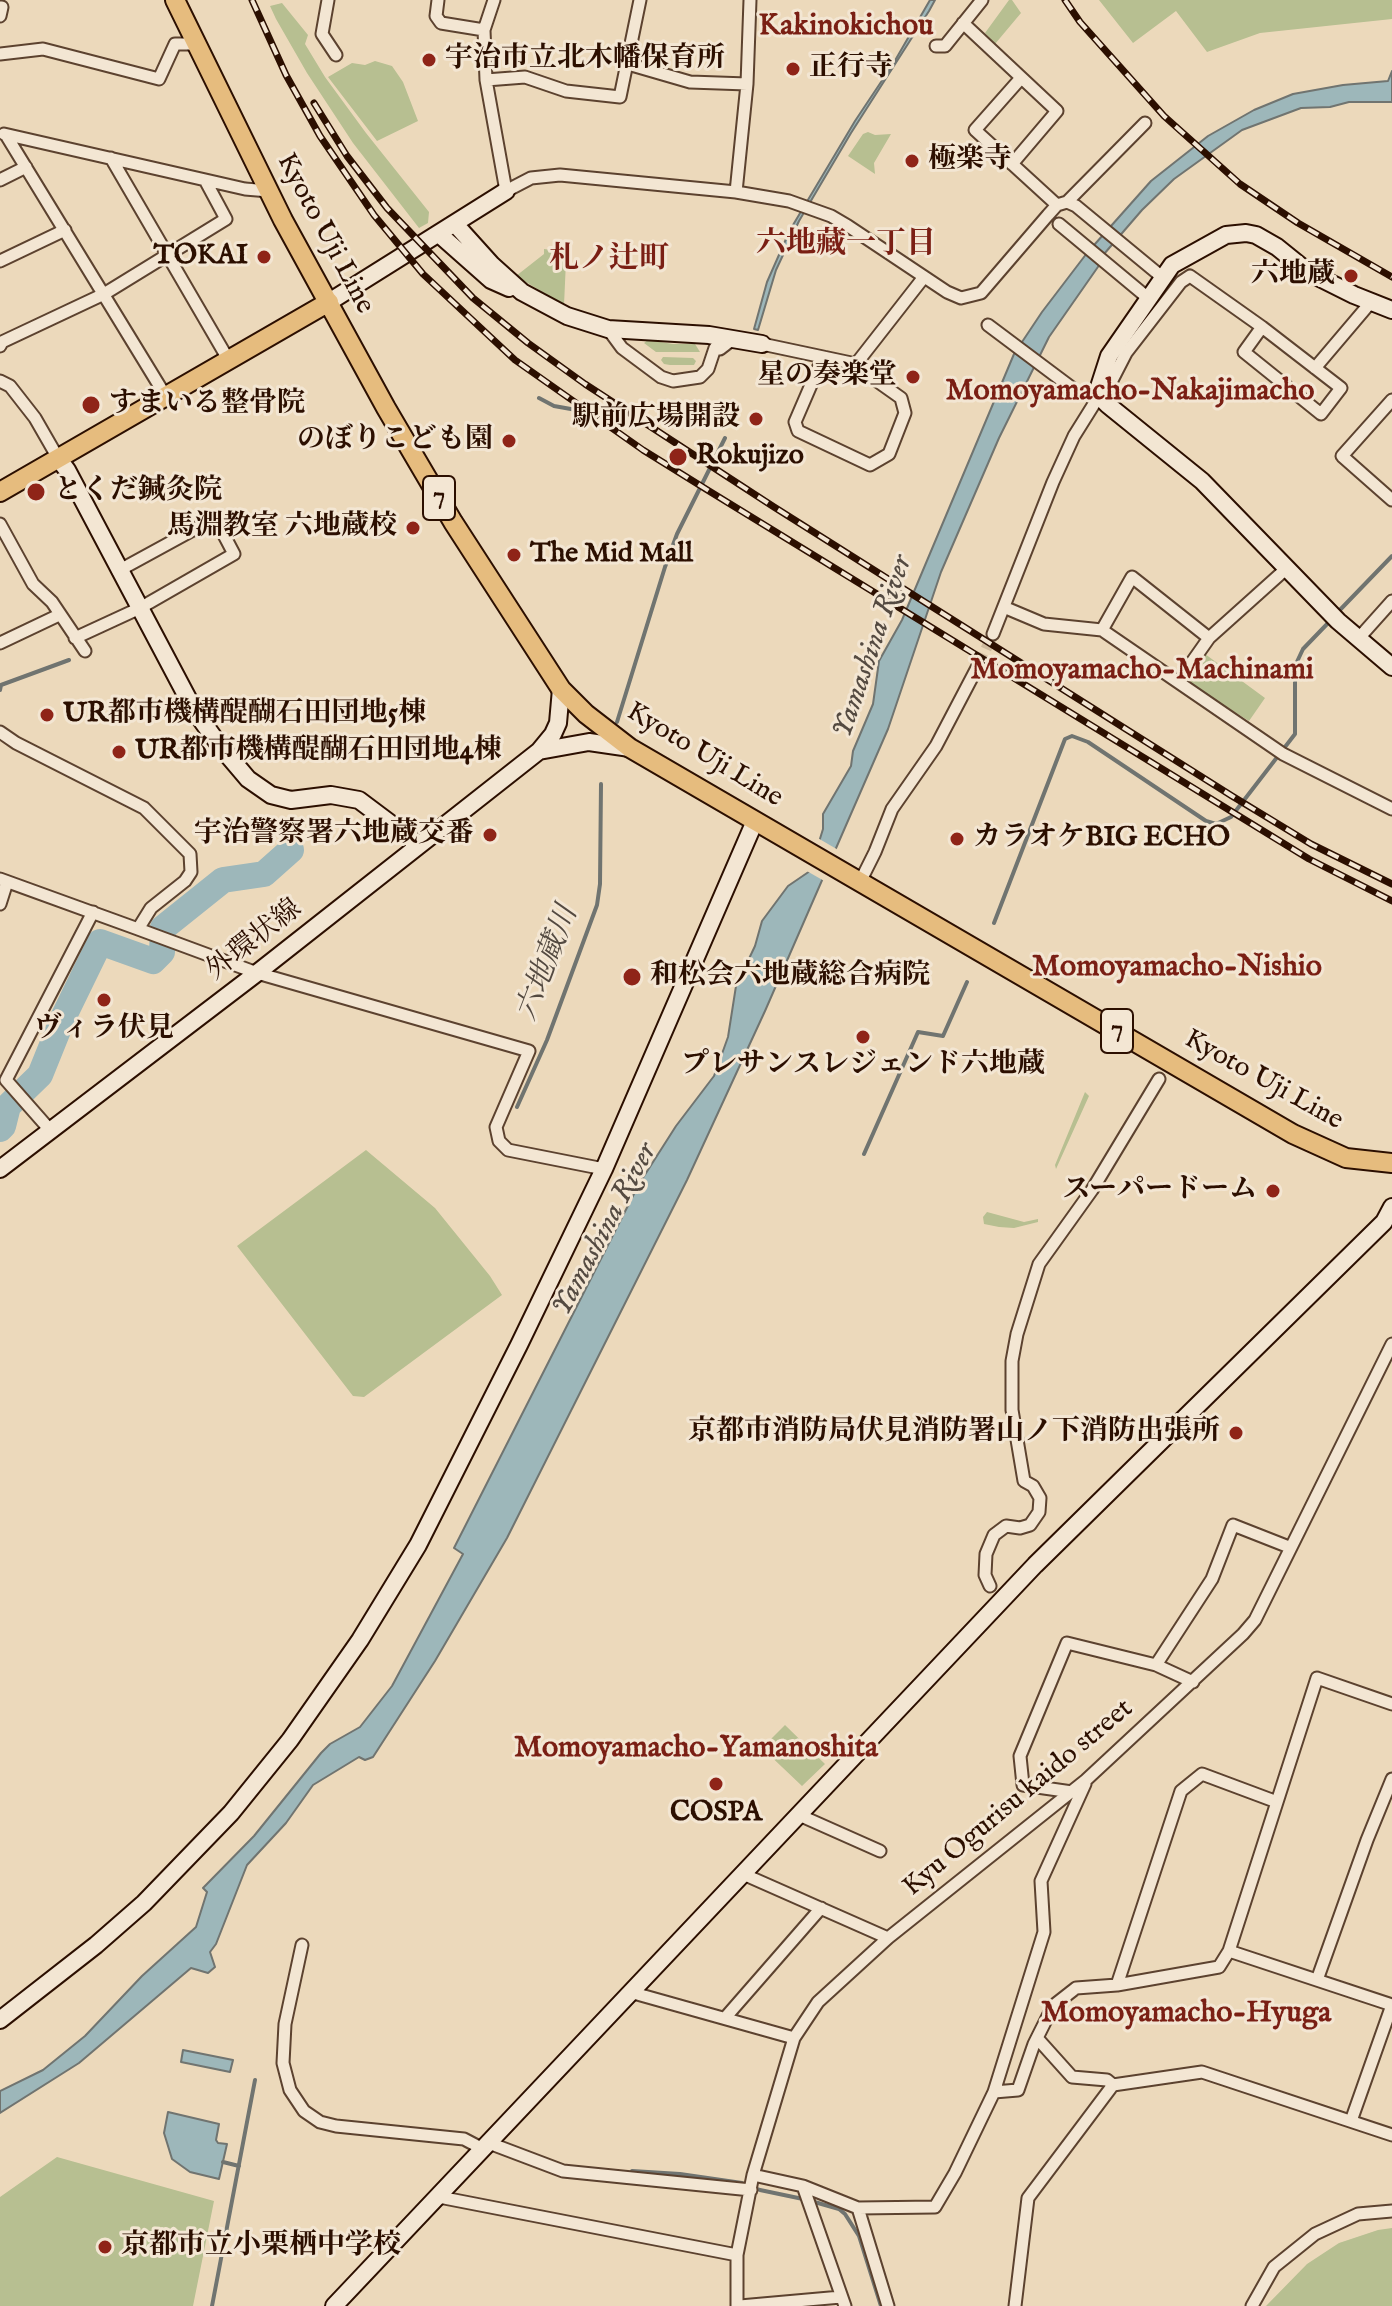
<!DOCTYPE html>
<html>
<head>
<meta charset="utf-8">
<style>
	body { margin:0 }
	canvas { display:block; background:#ecd9bb }
</style>
</head>
<body>
<canvas width="1392" height="2306"></canvas>
<script>
const c = document.querySelector('canvas').getContext('2d');
c.lineJoin = 'round';
function fillPath(path, color) {
  c.fillStyle = color;
  c.fill(path, 'evenodd');
}
function shape(rows) {
  const path = new Path2D();
  for (const r of rows) {
    path.moveTo(r[0], r[1]);
    for (let i = 2; i < r.length; i += 2) path.lineTo(r[i], r[i + 1]);
  }
  return path;
}
function trace(path, color, width, dash) {
  c.strokeStyle = color;
  c.lineWidth = width;
  c.lineCap = dash ? 'butt' : 'round';
  c.setLineDash(dash || []);
  c.stroke(path);
}
function drawText(font, color, halo, rows, align = 'center') {
  c.font = font + ' "IM FELL English","Noto Serif JP",serif';
  c.lineWidth = 6;
  c.setLineDash([]);
  c.textBaseline = 'middle';
  c.strokeStyle = halo;
  c.fillStyle = color;
  for (const [text, x, y, turn = 0] of rows) {
    c.save();
    c.translate(x, y);
    c.rotate((+turn || 0) * Math.PI / 180);
    c.textAlign = isNaN(turn) ? turn : align;
    if (halo) c.strokeText(text, 0, 0);
    c.fillText(text, 0, 0);
    c.restore();
  }
}
const green = shape([
	[1009,0,1012,0,1021,13,995,44,985,33],
	[1099,0,1392,0,1392,19,1260,33,1207,52,1176,11,1133,43],
	[282,3,308,35,305,44,325,77,366,133,429,212,428,223,419,228,353,143,307,73,276,19,270,6],
	[375,61,392,66,403,82,418,121,377,141,328,77,352,63,365,65],
	[868,132,875,135,891,134,874,163,875,174,848,156,863,134],
	[544,249,559,251,557,260,566,261,564,305,516,276,544,254],
	[648,340,673,344,695,344,700,352,656,352,644,343],
	[663,357,693,358,696,361,694,365,670,365,664,364,661,360],
	[1205,654,1265,698,1249,721,1190,684],
	[1085,1092,1089,1096,1056,1169,1055,1165],
	[366,1150,435,1208,490,1276,502,1295,364,1397,353,1396,237,1246],
	[987,1212,1024,1222,1038,1219,1038,1222,1014,1228,999,1227,984,1224,983,1217],
	[785,1725,825,1764,802,1786,762,1748],
	[57,2157,214,2201,193,2306,0,2306,0,2197],
	[1392,2228,1392,2306,1266,2306,1307,2264,1339,2243,1378,2230]
]);
const water = shape([
	[930,0,935,0,929,11,851,133,799,221,776,270,758,330,754,329,767,282,790,230,855,121,893,64,930,0],
	[1392,71,1392,102,1349,102,1330,107,1301,108,1242,130,1174,179,1142,210,1098,261,1100,264,1049,337,999,438,941,572,888,729,765,1011,687,1180,507,1538,435,1661,373,1757,365,1760,359,1757,313,1785,286,1823,247,1865,216,1944,210,1952,215,1967,208,1973,191,1968,79,2063,0,2113,0,2091,43,2070,85,2036,142,1976,196,1927,207,1892,203,1888,254,1836,321,1753,330,1744,360,1727,392,1686,463,1554,454,1548,639,1184,676,1126,714,1076,728,1037,736,986,755,946,762,921,788,886,810,871,823,829,823,814,851,766,853,751,873,704,879,661,902,620,1014,354,1042,312,1087,253,1151,181,1208,136,1254,110,1293,94,1343,85,1388,81,1392,71],
	[183,2050,233,2060,230,2072,181,2062,183,2050],
	[168,2112,219,2124,216,2140,218,2143,227,2144,219,2179,190,2172,172,2159,164,2133,168,2112]
]);
const pier = shape([
	[816,837,840,851,826,882,805,870]
]);
const stream = shape([
	[539,398,554,406,582,411],
	[651,407,667,407],
	[1336,614,1392,556],
	[0,690,1,685,69,660],
	[617,722,665,567,677,534,725,438],
	[994,923,1065,739,1072,736,1088,742,1206,821,1216,824,1231,817,1295,734,1295,666,1303,649,1330,621],
	[517,1107,547,1040,597,905,600,884,601,784],
	[864,1154,918,1032,943,1036,967,982],
	[223,2162,239,2166],
	[632,2171,680,2174,742,2183,760,2190,803,2199],
	[811,2201,839,2209,845,2214,859,2236,881,2306],
	[212,2306,255,2080]
]);
const river = shape([
	[0,1129,3,1126,8,1106,40,1075,63,1018,100,942,153,961,162,952,163,928,223,880,264,874,291,850]
]);
const streetTunnel = shape([
	[979,664,993,634]
]);
const street = shape([
	[328,0,322,34,336,55],
	[438,0,436,16,441,23,484,30],
	[494,0,484,30,486,80,506,191,531,178,560,175,736,192,789,201,831,216,848,226,947,292,961,298,981,293,1048,215,1057,205,1067,202,1076,206,1162,277],
	[0,7,2,7,0,16],
	[963,23,1057,111,1012,164],
	[936,46,945,46,982,0],
	[0,54,43,49,159,79,175,44,195,44],
	[628,64,690,82,747,84],
	[1021,78,975,130,1057,205],
	[486,80,525,77,566,91,620,97,640,0],
	[4,134,245,189,269,191],
	[6,135,165,395],
	[111,158,228,359],
	[0,180,26,167],
	[736,192,747,84,750,0],
	[1067,202,1145,123],
	[1059,224,1148,298],
	[0,261,65,230],
	[988,325,1072,388],
	[608,329,622,348,661,377,673,381,700,377,708,369,715,348,720,349,733,339],
	[762,344,856,364,924,277],
	[0,346,2,342,104,294,226,219,205,180],
	[823,357,795,422,798,431,870,465,889,454,905,413,901,398,860,369,856,364],
	[1315,368,1371,302],
	[0,381,10,386,35,418,58,458],
	[1392,400,1342,456,1392,500],
	[0,524,33,584,52,602,85,651],
	[1006,608,1044,624,1102,630,1283,754,1392,809],
	[1102,630,1132,577,1209,638],
	[993,634,1053,482,1074,436,1099,396,1108,388,1126,353,1181,282,1190,276,1262,327,1341,388,1321,414,1244,352,1262,327],
	[75,638,140,608,234,554,215,518,118,571],
	[1358,639,1392,601],
	[0,643,59,615],
	[1178,682,1209,638,1287,568],
	[0,732,16,743,144,808,190,854,191,872,185,881,151,908,138,929,0,879],
	[860,882,875,852,892,809,936,746,979,664],
	[0,904,7,882],
	[138,929,257,973,529,1051,496,1127,499,1141,508,1150,604,1169],
	[50,1130,6,1080,93,912],
	[990,1586,985,1575,986,1554,994,1535,1006,1526,1020,1528,1030,1525,1039,1512,1040,1498,1033,1486,1024,1481,1012,1410,1012,1361,1017,1334,1039,1264,1092,1190,1159,1079],
	[1156,1665,1212,1579,1233,1525,1289,1547],
	[1072,1792,1023,1785,1020,1756,1067,1643,1156,1665,1193,1682],
	[799,1815,880,1851],
	[743,1874,888,1938],
	[302,1945,285,2024,283,2063,290,2090,304,2111,320,2122,336,2126,464,2139,483,2149],
	[1229,1951,1392,2005],
	[1317,1980,1367,1840,1392,1779],
	[1117,1985,1181,1791,1202,1774,1277,1802],
	[630,1992,794,2038],
	[725,2018,821,1908],
	[1037,2038,1072,2077,1107,2080,1113,2085],
	[994,2092,1018,2090,1034,2044,1053,2006,1076,1988,1117,1985,1219,1967,1229,1951,1317,1678,1392,1704],
	[1351,2121,1392,2005],
	[489,2143,563,2171,751,2190],
	[753,2175,803,2186,858,2208,935,2207,955,2173,994,2092,1044,1932,1041,1881,1085,1784],
	[803,2186,845,2306],
	[439,2197,737,2255],
	[858,2208,888,2306],
	[737,2306,737,2255,753,2175,794,2038,818,2002,888,1938,1086,1780,1243,1634,1255,1620,1392,1344],
	[740,2306,841,2297],
	[1015,2306,1028,2198,1113,2085,1202,2072,1392,2135],
	[1252,2306,1274,2267,1315,2234,1358,2214,1392,2211]
]);
const secondary = shape([
	[455,224,492,265,522,292,567,316,608,329,709,335,762,344],
	[439,234,491,280,509,288],
	[329,302,506,191],
	[1392,310,1354,295,1308,272,1277,247,1256,235,1246,233,1226,235,1172,265,1109,356,1099,387,1099,396,1108,405,1202,481,1338,621,1392,667],
	[58,458,67,470,194,710,220,746,248,779,271,795,291,800,331,795,359,800,419,845],
	[539,751,589,742,630,748],
	[0,1169,257,973,539,751,553,734,558,723,561,689],
	[0,2020,96,1945,144,1903,231,1813,290,1740,360,1640,418,1545,519,1345,604,1169,755,821],
	[334,2306,1035,1565,1384,1222,1392,1207]
]);
const primary = shape([
	[175,0,283,220,386,408,453,522,561,689,586,714,630,748,1293,1134,1346,1158,1392,1163],
	[0,492,329,302]
]);
const rail = shape([
	[252,0,286,75,320,136,374,215,423,274,515,360,643,450,709,491,1309,859,1392,901],
	[1065,0,1080,22,1164,116,1240,184,1298,223,1392,277],
	[314,103,347,156,387,208,473,298,528,343,585,384,774,507,1232,796,1311,844,1392,884]
]);
const markers = [
	[429,60,8,"#8f2418"],
	[793,69,8,"#8f2418"],
	[912,161,8,"#8f2418"],
	[264,257,8,"#8f2418"],
	[1351,276,8,"#8f2418"],
	[913,377,8,"#8f2418"],
	[91,405,10,"#8f2418"],
	[756,419,8,"#8f2418"],
	[509,441,8,"#8f2418"],
	[678,457,10,"#8f2418"],
	[36,492,10,"#8f2418"],
	[413,528,8,"#8f2418"],
	[514,555,8,"#8f2418"],
	[47,715,8,"#8f2418"],
	[119,752,8,"#8f2418"],
	[490,835,8,"#8f2418"],
	[957,839,8,"#8f2418"],
	[632,977,10,"#8f2418"],
	[104,1000,8,"#8f2418"],
	[863,1037,8,"#8f2418"],
	[1273,1191,8,"#8f2418"],
	[1236,1433,8,"#8f2418"],
	[716,1784,8,"#8f2418"],
	[105,2247,8,"#8f2418"]
];
const shields = [
	[439,498,32],
	[1117,1031,32]
];
const shieldNames = [
	["7",439,498],
	["7",1117,1031]
];
const poiNames = [
	["宇治市立北木幡保育所",445,60],
	["正行寺",809,69],
	["極楽寺",928,161],
	["TOKAI",248,257,"right"],
	["六地蔵",1335,276,"right"],
	["星の奏楽堂",897,377,"right"],
	["すまいる整骨院",109,405],
	["駅前広場開設",740,419,"right"],
	["のぼりこども園",493,441,"right"],
	["Rokujizo",696,457],
	["とくだ鍼灸院",54,492],
	["馬淵教室 六地蔵校",397,528,"right"],
	["The Mid Mall",530,555],
	["UR都市機構醍醐石田団地5棟",63,715],
	["UR都市機構醍醐石田団地4棟",135,752],
	["宇治警察署六地蔵交番",474,835,"right"],
	["カラオケBIG ECHO",973,839],
	["和松会六地蔵総合病院",650,977],
	["ヴィラ伏見",104,1030,"center"],
	["プレサンスレジェンド六地蔵",863,1066,"center"],
	["スーパードーム",1257,1191,"right"],
	["京都市消防局伏見消防署山ノ下消防出張所",1220,1433,"right"],
	["COSPA",716,1814,"center"],
	["京都市立小栗栖中学校",121,2247]
];
const streetNames = [
	["Kyoto Uji Line",324,234,62],
	["Kyoto Uji Line",704,756,31],
	["外環状線",255,941,-38],
	["Kyoto Uji Line",1263,1081,29],
	["Kyu Ogurisu kaido street",1019,1799,-40]
];
const neighbourhoodNames = [
	["Kakinokichou",846,28],
	["六地藏一丁目",846,246],
	["札ノ辻町",609,261],
	["Momoyamacho-Nakajimacho",1130,393],
	["Momoyamacho-Machinami",1142,672],
	["Momoyamacho-Nishio",1177,969],
	["Momoyamacho-Yamanoshita",696,1750],
	["Momoyamacho-Hyuga",1186,2015]
];
const waterNames = [
	["Yamashina River",874,647,-71],
	["六地蔵川",549,964,-69],
	["Yamashina River",606,1230,-62]
];
fillPath(green, '#b7bf91');
fillPath(water, '#9db7ba');
trace(water, '#707470', 2);
fillPath(pier, '#ecd9bb');
trace(stream, '#707470', 4);
trace(river, '#9db7ba', 26);
trace(streetTunnel, '#cfbb9f', 11, [11, 5.5]);
trace(street, '#5c422f', 15);
trace(secondary, '#2c0f00', 20);
trace(primary, '#2c0f00', 22);
trace(street, '#f3e6d3', 11);
trace(secondary, '#f3e6d3', 16);
trace(primary, '#e6bc7e', 18);
trace(rail, '#2c0f00', 7);
trace(rail, '#f3e6d3', 4, [12]);
for (const [x, y, r, color] of markers) {
  const dot = new Path2D();
  dot.arc(x, y, r, 0, 2 * Math.PI);
  c.fillStyle = color;
  c.fill(dot);
  trace(dot, '#f3e6d3', 3);
}
for (const [x, y, w] of shields) {
  const box = new Path2D();
  box.roundRect(x - w / 2, y - 22, w, 44, 6);
  c.fillStyle = '#f3e6d3';
  c.fill(box);
  trace(box, '#2c0f00', 2);
}
drawText('bold 26px', '#2c0f00', null, shieldNames);
drawText('bold 28px', '#2c0f00', '#f3e6d3', poiNames, 'left');
drawText('28px', '#2c0f00', '#f3e6d3', streetNames);
drawText('bold 30px', '#7a1f14', '#f3e6d3', neighbourhoodNames);
drawText('italic 30px', '#544a41', '#f3e6d3', waterNames);
</script>
</body>
</html>
